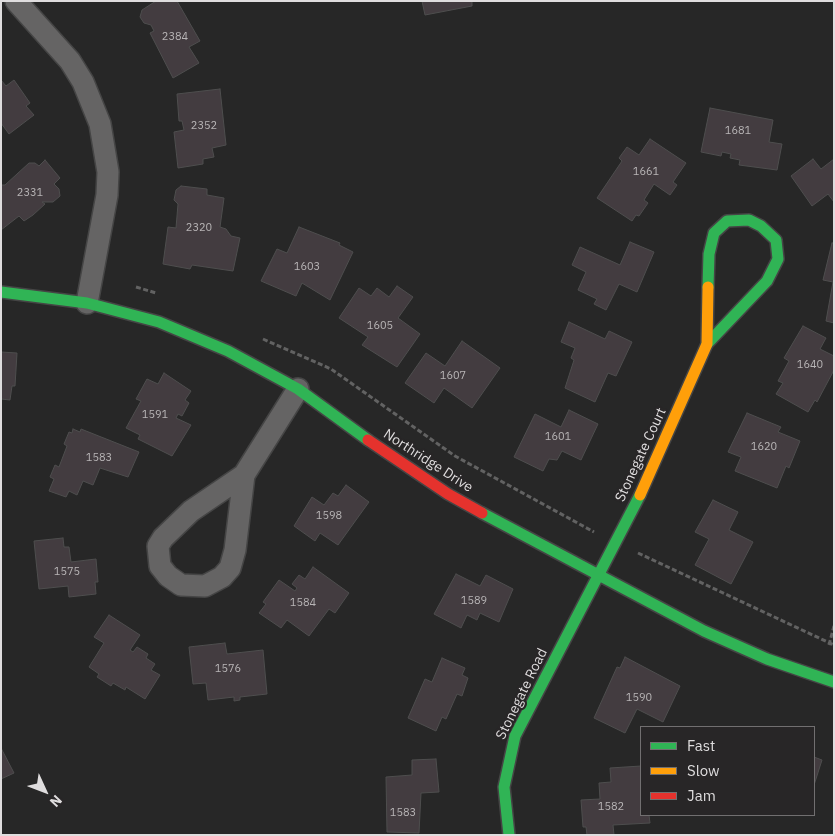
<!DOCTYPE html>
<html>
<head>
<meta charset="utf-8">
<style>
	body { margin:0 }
	#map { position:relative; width:835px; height:836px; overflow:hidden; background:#272727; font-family:"IBM Plex Sans",sans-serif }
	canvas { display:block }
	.frame { position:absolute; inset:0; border:2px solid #dfddde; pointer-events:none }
	.legend { position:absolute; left:640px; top:726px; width:175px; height:90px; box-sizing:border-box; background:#282627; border:1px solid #716f70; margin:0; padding:6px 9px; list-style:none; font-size:15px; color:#dfddde }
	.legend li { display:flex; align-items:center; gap:10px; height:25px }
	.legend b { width:25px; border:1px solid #716f70 }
	.north { position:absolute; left:20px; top:766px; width:50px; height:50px; -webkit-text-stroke:4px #282627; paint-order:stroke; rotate:133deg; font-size:14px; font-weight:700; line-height:20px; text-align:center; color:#dfddde }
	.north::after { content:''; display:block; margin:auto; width:18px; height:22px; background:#dfddde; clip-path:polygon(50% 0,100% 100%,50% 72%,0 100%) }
</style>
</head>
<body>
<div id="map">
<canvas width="835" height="836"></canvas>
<div class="frame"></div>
<ul class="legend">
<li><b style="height:6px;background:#30b455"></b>Fast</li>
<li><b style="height:6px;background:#ff9f0a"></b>Slow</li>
<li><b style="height:6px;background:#e5322d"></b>Jam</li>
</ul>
<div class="north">N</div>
</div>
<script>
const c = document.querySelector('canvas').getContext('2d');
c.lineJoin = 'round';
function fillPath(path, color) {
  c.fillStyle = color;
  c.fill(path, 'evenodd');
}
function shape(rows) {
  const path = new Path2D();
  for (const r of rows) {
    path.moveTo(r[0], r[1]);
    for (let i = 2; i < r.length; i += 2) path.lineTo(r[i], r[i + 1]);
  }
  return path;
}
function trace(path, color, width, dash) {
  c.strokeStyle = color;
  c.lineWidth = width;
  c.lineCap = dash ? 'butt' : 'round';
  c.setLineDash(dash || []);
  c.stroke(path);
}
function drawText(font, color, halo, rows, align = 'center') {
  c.font = font + ' "IBM Plex Sans",sans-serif';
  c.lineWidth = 4.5;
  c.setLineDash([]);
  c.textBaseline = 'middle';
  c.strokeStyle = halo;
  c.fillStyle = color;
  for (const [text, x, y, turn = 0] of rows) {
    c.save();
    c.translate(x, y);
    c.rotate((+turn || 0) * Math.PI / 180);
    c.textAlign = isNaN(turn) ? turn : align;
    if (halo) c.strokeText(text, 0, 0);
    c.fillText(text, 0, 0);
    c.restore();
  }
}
const building = shape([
	[156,1,177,1,200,41,189,47,199,63,173,78,150,33,154,31,151,25,144,23,140,17,142,10,156,1],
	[422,1,472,1,472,6,425,15,422,1],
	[1,80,6,86,14,80,30,103,26,106,34,115,9,134,1,123,1,80],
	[220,89,226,145,212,148,214,157,203,159,203,164,178,168,174,132,184,130,182,121,179,121,177,94,220,89],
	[710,108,773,120,769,142,782,144,777,170,739,165,740,160,730,158,731,154,722,152,721,156,701,152,710,108],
	[650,139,686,163,673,182,677,185,670,195,654,184,644,200,648,203,639,216,636,215,632,221,597,198,622,161,619,158,627,147,639,155,650,139],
	[813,159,821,169,834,159,834,202,828,194,812,206,791,176,813,159],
	[45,160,60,178,54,184,59,189,60,196,53,202,42,202,45,204,33,215,24,221,19,216,1,230,1,185,5,185,29,163,35,163,39,166,45,160],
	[181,186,207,189,207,195,224,198,220,227,226,229,231,236,240,238,233,271,192,265,190,269,163,264,168,227,176,228,178,204,174,200,176,190,181,186],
	[299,227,340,243,339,245,353,252,330,300,302,283,296,296,261,281,277,249,287,253,299,227],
	[630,242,654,252,637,292,619,284,606,310,594,304,597,299,578,290,586,272,572,265,580,247,620,265,630,242],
	[832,243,834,243,834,323,826,321,833,282,823,280,832,243],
	[397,286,413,297,398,318,420,334,397,367,362,345,368,337,339,318,359,288,371,296,377,288,389,297,397,286],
	[569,322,605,339,609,331,632,342,616,376,608,373,595,402,565,388,574,360,571,358,575,348,561,342,569,322],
	[803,326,826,338,820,349,834,356,834,370,817,402,815,400,808,412,776,394,783,383,778,381,789,361,784,358,803,326],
	[462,341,500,368,472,408,444,388,434,403,405,383,426,353,445,366,462,341],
	[1,352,17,353,15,386,12,386,10,400,1,399,1,352],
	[164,373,191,391,185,400,189,403,182,416,178,414,176,418,191,425,172,456,138,439,140,435,126,428,141,401,136,399,147,379,158,384,164,373],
	[569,410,598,424,581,460,562,451,557,460,549,459,543,471,514,457,535,414,561,427,569,410],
	[747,413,781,427,778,432,800,441,789,468,786,466,777,488,735,471,741,457,728,452,747,413],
	[73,429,80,432,81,429,139,452,128,477,100,468,93,485,83,481,77,495,69,491,66,497,49,491,54,479,50,477,55,465,59,467,67,446,64,444,69,432,72,433,73,429],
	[346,485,369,502,338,545,320,533,315,541,294,526,312,497,324,505,333,493,338,496,346,485],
	[713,500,738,512,729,530,753,542,731,584,695,565,709,539,695,532,713,500],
	[63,538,64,547,69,547,71,562,96,559,98,582,95,582,96,594,69,597,68,586,39,589,34,541,63,538],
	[313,567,349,593,335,613,329,609,309,636,287,620,281,628,259,613,266,604,263,602,279,580,295,591,297,588,292,584,299,575,305,579,313,567],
	[456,574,480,586,486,575,513,589,499,622,480,613,477,620,467,615,461,628,434,614,456,574],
	[109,615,140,635,130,650,133,652,137,647,148,654,146,658,155,664,151,670,160,675,145,699,126,687,125,690,113,683,111,686,97,677,99,674,89,667,104,643,94,637,109,615],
	[225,643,227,654,263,650,267,694,240,697,240,700,234,701,234,697,208,700,206,683,193,684,189,647,225,643],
	[625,657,680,686,663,722,637,709,625,733,594,718,617,667,620,668,625,657],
	[442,658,465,668,462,675,468,678,462,696,457,694,446,719,442,717,436,731,408,718,425,679,432,682,442,658],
	[1,748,14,773,1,779,1,748],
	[814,757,822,760,814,785,814,757],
	[436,759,439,792,421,793,419,833,387,832,386,777,412,775,412,760,436,759],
	[641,766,641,815,649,815,650,823,613,825,614,835,587,835,586,827,583,827,581,800,600,799,599,783,611,782,610,768,641,766]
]);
const path = shape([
	[136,287,156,293],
	[263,339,331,369,455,456,594,532],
	[638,553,834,645],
	[829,645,834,626]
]);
const street = shape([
	[16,1,70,61,83,82,100,124,108,172,107,195,87,303],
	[244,475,235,550,230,568,222,577,205,586,181,585,168,576,160,566,158,546,163,538,191,511,244,475,298,389]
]);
const fast = shape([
	[1,292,87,303,159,322,228,351,298,389,368,440],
	[707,344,767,281,778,259,776,240,761,226,749,220,727,221,714,233,709,254,708,287],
	[482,513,704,631,767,659,834,682],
	[509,835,504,787,515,736,640,495]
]);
const slow = shape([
	[640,495,707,344,708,287]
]);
const jam = shape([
	[368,440,448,494,482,513]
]);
const numberNames = [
	["2384",175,37],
	["2352",204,126],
	["1681",738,131],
	["1661",646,172],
	["2331",30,193],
	["2320",199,228],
	["1603",307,267],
	["1605",380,326],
	["1640",810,365],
	["1607",453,376],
	["1591",155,415],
	["1601",558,437],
	["1620",764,447],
	["1583",99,458],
	["1598",329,516],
	["1575",67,572],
	["1589",474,601],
	["1584",303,603],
	["1576",228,669],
	["1590",639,698],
	["1582",611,807],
	["1583",403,813]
];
const streetNames = [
	["Stonegate Court",641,455,-65],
	["Northridge Drive",428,461,33],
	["Stonegate Road",522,694,-64]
];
fillPath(building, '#433c40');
trace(building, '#4e4e4e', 1);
trace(street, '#454545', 24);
trace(fast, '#454545', 14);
trace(slow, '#454545', 14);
trace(jam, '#454545', 14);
trace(path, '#626262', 3, [5, 2.5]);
trace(street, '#656464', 21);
trace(fast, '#30b455', 11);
trace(slow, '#ff9f0a', 11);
trace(jam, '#e5322d', 11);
drawText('11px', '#b8b5b6', null, numberNames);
drawText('14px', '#dfddde', '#282627', streetNames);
</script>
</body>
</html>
